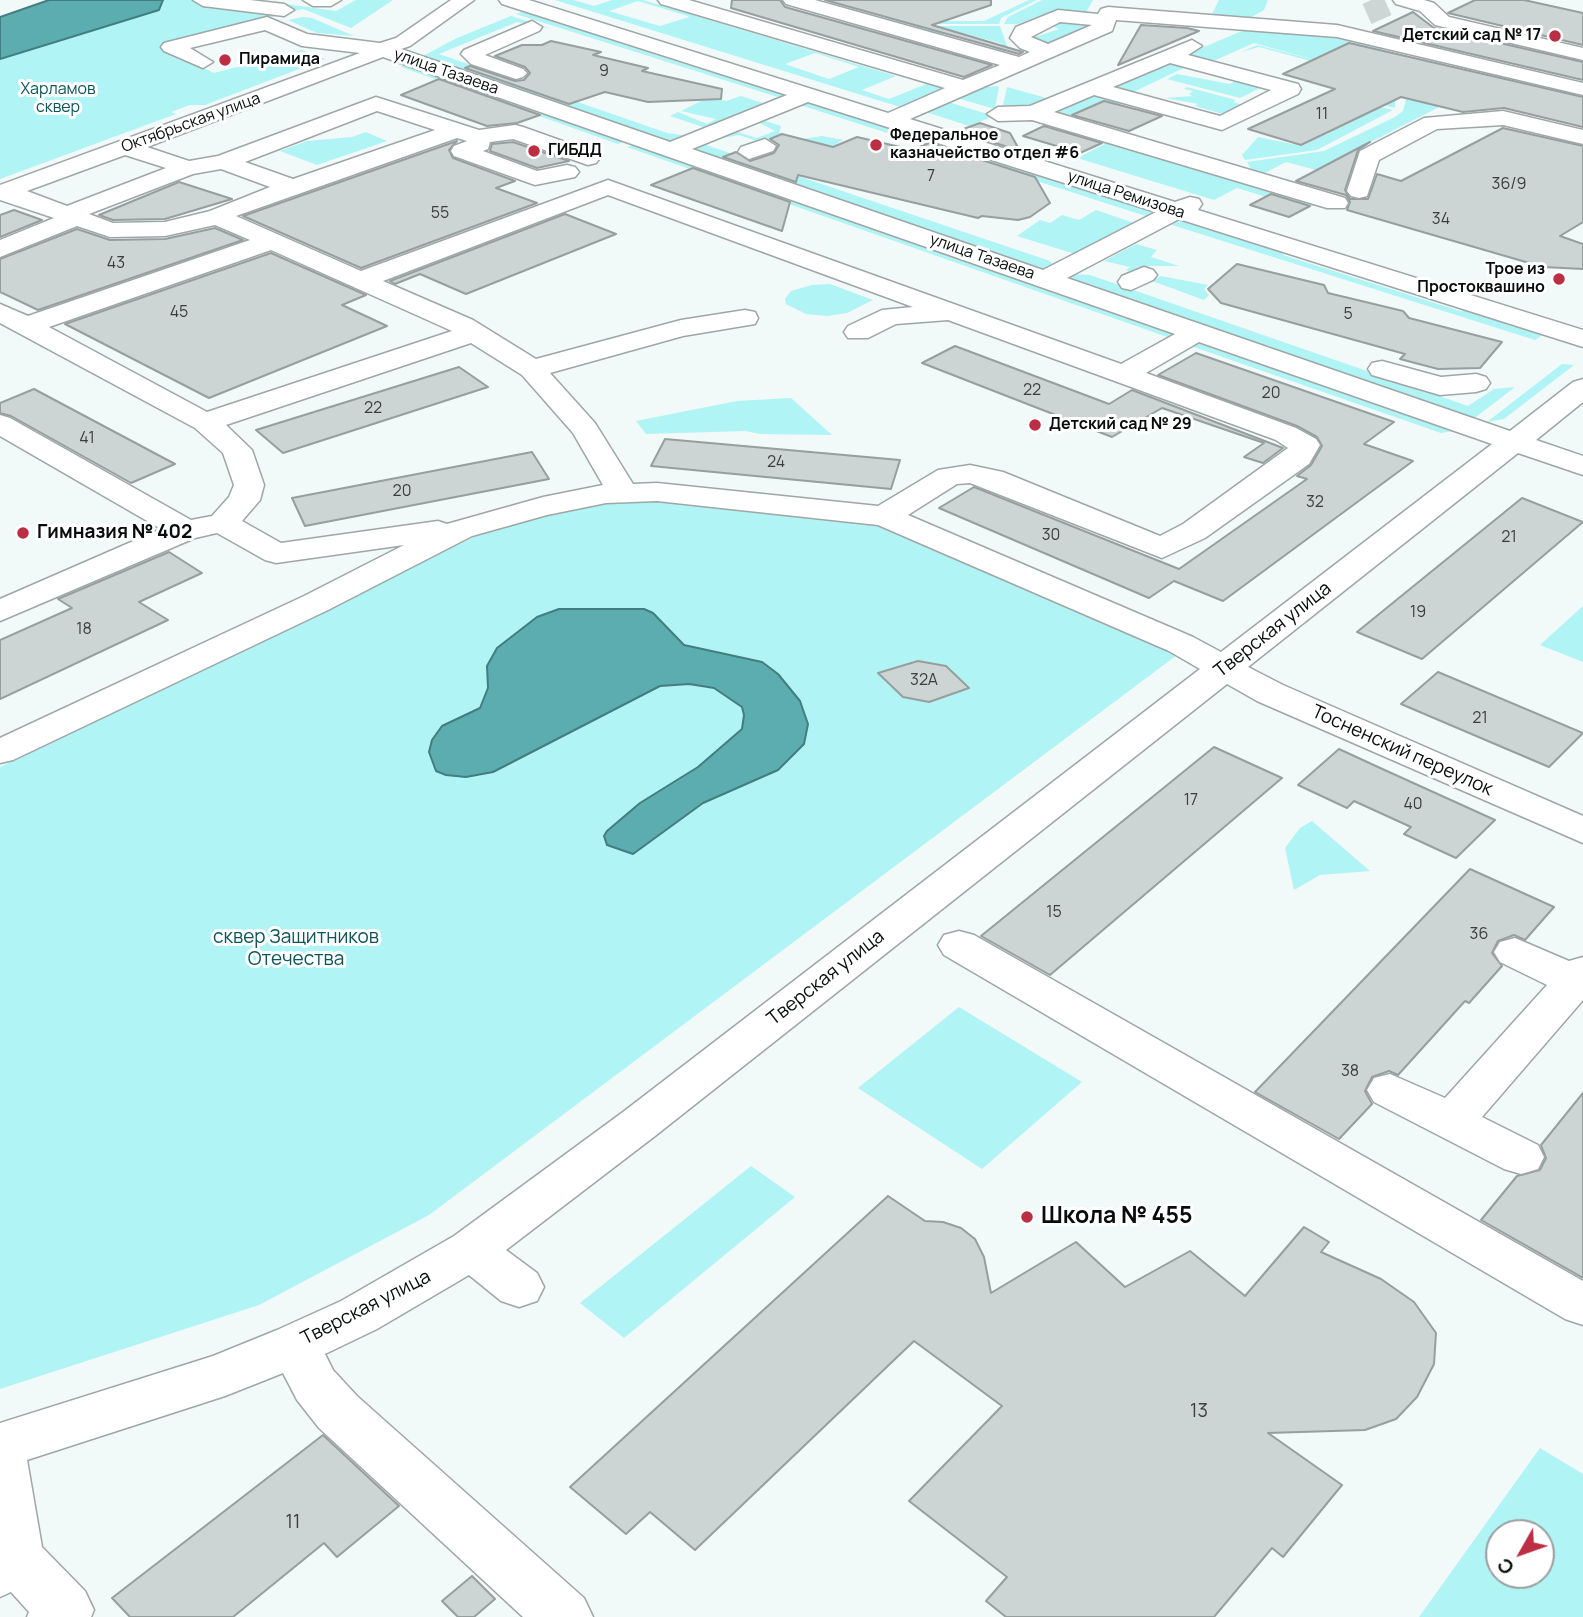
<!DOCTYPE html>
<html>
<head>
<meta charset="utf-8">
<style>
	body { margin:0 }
	#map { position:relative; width:1583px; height:1617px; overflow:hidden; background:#f1f9f9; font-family:Manrope,sans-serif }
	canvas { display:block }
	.north { position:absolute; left:1485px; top:1519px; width:70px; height:70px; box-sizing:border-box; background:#fff; border:2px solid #9d9e9e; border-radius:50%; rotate:230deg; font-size:19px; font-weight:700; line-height:28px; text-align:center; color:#090c0c }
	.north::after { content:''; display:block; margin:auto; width:24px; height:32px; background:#bd2d43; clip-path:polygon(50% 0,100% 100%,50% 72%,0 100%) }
</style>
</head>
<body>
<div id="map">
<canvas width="1583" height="1617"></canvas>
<div class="north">С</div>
</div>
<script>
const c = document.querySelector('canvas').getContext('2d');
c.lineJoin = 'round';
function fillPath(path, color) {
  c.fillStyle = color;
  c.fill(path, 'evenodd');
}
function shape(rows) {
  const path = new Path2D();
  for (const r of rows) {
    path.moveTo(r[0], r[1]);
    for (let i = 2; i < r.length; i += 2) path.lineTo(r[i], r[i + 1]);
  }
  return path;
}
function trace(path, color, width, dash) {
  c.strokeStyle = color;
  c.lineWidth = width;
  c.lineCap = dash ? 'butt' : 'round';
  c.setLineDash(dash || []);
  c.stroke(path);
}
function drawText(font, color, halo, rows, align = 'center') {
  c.font = font + ' Manrope,sans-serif';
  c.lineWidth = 6;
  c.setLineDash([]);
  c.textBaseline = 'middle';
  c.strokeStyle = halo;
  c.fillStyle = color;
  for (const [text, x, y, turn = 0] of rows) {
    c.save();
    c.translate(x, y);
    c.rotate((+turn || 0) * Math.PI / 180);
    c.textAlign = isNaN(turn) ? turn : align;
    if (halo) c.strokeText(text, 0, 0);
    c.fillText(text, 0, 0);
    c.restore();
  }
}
const green = shape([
	[163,0,257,0,336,11,356,0,393,0,351,28,303,9,159,46,214,73,302,50,325,59,205,105,190,105,171,112,176,114,0,179,0,59,159,10],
	[555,0,573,0,594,6,612,0,643,0,896,76,862,90,889,99,929,83,944,89,917,103,900,107],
	[638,1,688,16,689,17,660,26,609,11],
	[815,53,859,67,829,79,785,64],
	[1029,0,1037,0,1001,18,999,24,884,24,826,5,831,3,895,21,984,21],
	[1042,0,1093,0,1084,16,1055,10,1018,24,1004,24,1008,17],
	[1219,0,1268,0,1264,10,1243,22,1210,18],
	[527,10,547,17,545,19,593,31,592,34,628,46,636,45,643,47,641,50,691,66,707,67,704,70,789,94,784,99,516,14],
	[511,16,552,29,517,22,439,54,667,133,689,136,672,142,662,141,421,57,457,38],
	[303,17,312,18,354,36,317,33,288,20],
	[1058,20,1091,26,1047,44,1030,41,1031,34,1038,36,1059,29,1050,25],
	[891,26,1000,26,1007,46,1005,53,1001,53,989,50,1003,44,966,34,920,34],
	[1249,28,1357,38,1383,48,1381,65,1441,106,1316,170,1286,162,1259,176,1254,174,1247,162,1324,151,1395,117,1403,111,1407,96,1396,83,1395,108,1341,95,1373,78,1259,47,1241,52,1257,45,1318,61,1254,43,1211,62,1185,55],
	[1168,62,1186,67,1131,93,1110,86],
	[406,63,625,141,618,144,401,67],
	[1177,74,1230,84,1235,81,1262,87,1240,98,1167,79],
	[999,86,995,109,957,98,985,87],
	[1007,87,1043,97,1048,100,1036,108,1002,110],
	[1187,87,1236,100,1233,102,1243,105,1223,114,1195,106,1198,104,1165,98,1192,96,1189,94,1193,91,1184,89],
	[1092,95,1123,103,1078,122,1051,112],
	[741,96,769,105,709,129,670,116,678,112,707,124,716,119,681,111,709,97,726,101],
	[810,100,1158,212,1152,218,797,104],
	[948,102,994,116,969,126,926,112],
	[1380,107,1393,110,1317,150,1245,160,1242,155,1258,137,1302,146],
	[1020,117,1024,117,1318,203,1306,209,1237,188,1214,200,1077,158,1105,144],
	[766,121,781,126,779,133,803,139,822,136,843,140,833,146,787,138,760,142,739,135,723,138,724,134,735,131,757,138,775,131,760,123],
	[366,132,387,141,317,165,280,151,307,141,352,137],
	[703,144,1050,261,1054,266,1040,272,691,150],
	[634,145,1182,334,1173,339,627,147],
	[1096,210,1140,225,1075,254,1017,236,1040,220,1050,223,1062,215,1079,220],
	[1184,220,1283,251,1283,255,1460,311,1470,311,1544,334,1535,340,1169,224],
	[1136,244,1157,250,1151,257,1179,266,1150,266,1133,273,1126,270,1130,267,1104,261],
	[1073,274,1090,275,1468,406,1494,389,1515,387,1472,420,1063,280],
	[1161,276,1208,285,1204,289,1209,295,1204,300,1152,281],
	[830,284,873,300,847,313,827,316,806,314,786,304,785,299,791,291,812,285],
	[1198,339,1459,430,1441,433,1188,345],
	[1562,364,1574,365,1504,419,1487,422],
	[791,398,832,435,760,434,745,431,646,434,636,421,737,401],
	[656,498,880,524,912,535,1177,655,429,1215,259,1305,0,1389,0,767,505,522,592,503],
	[1583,606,1583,662,1540,645],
	[1312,821,1370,871,1320,875,1294,890,1285,848,1300,828],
	[959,1007,1082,1082,982,1169,858,1088],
	[751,1166,795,1197,624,1338,580,1303],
	[1540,1448,1583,1474,1583,1617,1419,1617],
	[1499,1533,1541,1533,1541,1575,1499,1575]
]);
const water = shape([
	[49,0,163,0,159,10,0,59,0,17,49,0],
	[559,609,644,609,653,613,684,645,762,662,778,674,800,701,808,724,804,744,778,770,703,803,633,854,607,845,604,836,607,831,640,803,698,767,742,729,744,715,742,707,714,688,689,684,660,686,493,772,466,777,446,775,436,771,429,752,432,740,442,726,480,708,488,688,487,666,497,648,537,617,559,609]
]);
const building = shape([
	[732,0,780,0,785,7,992,65,964,77,731,8,732,0],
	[825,0,991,0,991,5,932,25,1023,52,1019,54,825,0],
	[1475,0,1524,0,1583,13,1583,45,1448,13,1475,0],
	[1413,12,1434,28,1583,62,1583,80,1373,31,1413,12],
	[1141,25,1187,28,1199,31,1118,65,1141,25],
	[551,41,601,52,593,55,648,68,642,71,722,89,721,99,648,102,605,92,569,104,465,68,470,66,515,81,524,80,530,73,525,67,495,56,522,45,542,45,551,41],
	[1349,43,1583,97,1583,127,1504,108,1463,112,1401,97,1301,145,1248,129,1335,89,1283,74,1349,43],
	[439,79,540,115,517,123,487,126,401,95,439,79],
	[1104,101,1162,116,1129,131,1072,115,1104,101],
	[980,123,1010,133,1020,151,958,131,980,123],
	[1044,126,1102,143,1080,153,1023,136,1044,126],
	[1503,128,1583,146,1583,222,1560,236,1583,244,1583,269,1543,267,1347,210,1350,202,1346,195,1296,181,1370,142,1358,150,1345,190,1350,199,1368,199,1377,174,1401,181,1503,128],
	[782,134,833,147,857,137,913,150,929,143,1035,177,1050,203,1030,217,1018,220,982,216,978,218,798,175,796,182,723,157,736,152,750,161,774,153,779,145,770,139,782,134],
	[457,141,449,150,453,158,515,181,496,188,537,203,361,268,243,216,457,141],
	[513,142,569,161,537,168,490,151,492,144,513,142],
	[693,168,790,202,782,231,651,185,693,168],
	[179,182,232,199,165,219,113,220,99,215,179,182],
	[1271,194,1310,206,1289,217,1250,205,1271,194],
	[14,210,42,220,0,237,0,215,14,210],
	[565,214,616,234,466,294,420,274,395,284,390,281,565,214],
	[215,228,243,240,38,310,0,292,0,259,77,229,110,240,165,239,215,228],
	[271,253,366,295,342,305,387,326,209,398,65,324,271,253],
	[1237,264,1324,285,1328,293,1403,311,1409,318,1502,342,1480,368,1438,369,1400,359,1405,354,1221,303,1208,289,1237,264],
	[955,346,1109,404,1132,390,1283,448,1263,463,1244,457,1264,443,1162,408,1112,437,922,363,955,346],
	[1196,353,1394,422,1364,444,1413,461,1223,601,1174,581,1149,598,939,508,974,487,1179,569,1307,479,1297,476,1311,465,1322,446,1317,437,1297,426,1158,375,1196,353],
	[459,367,488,387,283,453,256,430,459,367],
	[34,389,175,464,131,483,11,416,0,413,0,403,34,389],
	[665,439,900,460,891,489,651,466,665,439],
	[532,452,549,479,305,526,292,498,532,452],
	[1522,498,1583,522,1422,659,1357,632,1522,498],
	[169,552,202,573,139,602,168,620,0,699,0,640,72,608,58,599,169,552],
	[918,661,946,666,969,688,929,702,903,697,878,673,918,661],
	[1438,672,1583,733,1549,767,1401,704,1438,672],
	[1214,747,1282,778,1050,975,981,936,1214,747],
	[1339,749,1378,767,1495,820,1456,858,1404,834,1411,827,1354,801,1347,808,1298,785,1339,749],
	[1470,869,1554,907,1525,940,1514,935,1498,941,1492,953,1502,966,1469,1003,1465,1001,1398,1075,1389,1071,1372,1077,1365,1091,1372,1104,1339,1139,1255,1092,1470,869],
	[1583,1093,1583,1278,1481,1220,1517,1176,1540,1170,1546,1158,1541,1145,1583,1093],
	[888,1196,925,1221,943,1222,961,1228,975,1239,984,1257,991,1293,1076,1242,1125,1287,1190,1251,1245,1296,1304,1227,1329,1242,1321,1252,1381,1279,1414,1302,1436,1333,1434,1364,1417,1397,1396,1419,1365,1430,1268,1433,1342,1485,1283,1557,1272,1548,1214,1617,1006,1617,986,1601,1007,1577,909,1501,1002,1406,914,1341,695,1550,650,1512,626,1534,570,1487,888,1196],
	[323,1435,399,1506,337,1557,324,1543,233,1617,130,1617,112,1598,323,1435],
	[472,1576,495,1599,474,1617,458,1617,442,1601,472,1576]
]);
const minorTunnel = shape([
	[1367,14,1387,5]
]);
const minor = shape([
	[193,0,250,0,284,4,294,10,284,16,203,6,193,0],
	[303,0,341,0,331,6,313,6,303,0],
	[451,0,474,0,410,46,401,49,670,142,787,95,502,4,499,0,529,0,888,113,945,88,661,4,658,0,689,0,963,80,1000,65,786,4,783,0,815,0,1019,57,1030,52,1020,48,1010,38,1016,27,1058,10,1098,14,1101,9,1108,7,1337,25,1583,83,1583,95,1337,37,1116,20,1112,31,910,119,1175,202,1190,197,1199,199,1202,204,1198,210,1583,330,1583,347,1179,219,1067,278,1510,431,1573,382,1583,379,1583,402,1536,440,1583,456,1583,475,1518,453,1248,667,1283,685,1583,816,1583,843,1257,701,1227,684,655,1136,506,1250,537,1273,544,1287,537,1301,519,1307,501,1301,469,1275,377,1329,325,1354,333,1370,357,1396,584,1598,593,1617,523,1617,319,1428,297,1400,283,1373,225,1396,27,1460,42,1547,85,1591,94,1610,91,1617,27,1617,29,1612,11,1592,0,1597,0,1423,213,1356,277,1330,341,1301,454,1236,623,1112,1200,669,1169,651,878,525,657,501,606,503,547,515,472,536,328,610,13,760,0,763,0,738,304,596,404,545,276,563,265,560,217,533,195,538,0,621,0,599,161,529,0,436,0,415,10,418,191,520,212,516,229,497,234,485,223,453,195,428,0,323,0,304,28,316,250,240,215,225,165,236,110,237,77,226,0,257,0,240,54,218,0,200,0,185,360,53,302,46,265,30,190,48,213,62,203,68,164,51,161,47,164,43,267,17,307,34,380,43,396,38,451,0],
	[1060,22,1092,25,1048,44,1031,37,1060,22],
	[383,57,1175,334,1121,364,608,180,361,271,236,216,457,138,467,141,454,146,451,151,454,156,535,185,575,177,579,172,575,167,567,165,537,171,483,151,488,149,490,142,513,139,588,165,596,163,600,158,596,153,523,127,515,125,479,130,376,97,218,156,189,161,147,147,383,57],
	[808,102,1156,212,1043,270,692,149,808,102],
	[377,111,435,130,293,179,245,162,377,111],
	[125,155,166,168,67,206,27,191,125,155],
	[221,169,270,187,210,211,165,222,113,223,89,214,193,174,221,169],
	[608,195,913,307,882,310,848,326,844,332,848,338,868,338,896,324,948,320,1276,440,1288,448,1183,524,1160,536,1003,472,970,465,938,470,878,506,657,483,633,484,595,423,550,373,683,336,755,324,758,318,755,312,745,310,681,320,536,359,473,320,383,281,608,195],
	[271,250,452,331,207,412,49,327,271,250],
	[1199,342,1492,444,1221,652,1193,637,908,515,957,484,970,483,1162,558,1205,538,1309,464,1320,445,1316,439,1296,428,1146,373,1199,342],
	[471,343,522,375,573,433,603,485,543,497,447,524,438,521,281,543,242,521,260,500,264,485,252,450,226,425,471,343],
	[1393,0,1424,0,1434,3,1449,17,1583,48,1583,60,1435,25,1420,11,1396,4,1393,0],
	[532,21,542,27,539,31,485,55,523,69,527,73,523,77,516,79,471,64,461,54,464,50,532,21],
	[1192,40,1202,46,1188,55,1298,84,1301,89,1298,94,1222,130,1094,95,1054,112,1345,198,1348,203,1345,208,1327,208,1032,120,998,121,987,114,998,107,1030,106,1192,40],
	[1170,63,1271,90,1220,116,1113,87,1170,63],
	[1503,111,1583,130,1583,144,1503,125,1437,129,1379,160,1367,196,1359,198,1351,196,1347,191,1360,151,1424,118,1503,111],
	[765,139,776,146,773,151,749,159,738,152,741,147,765,139],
	[1144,267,1153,270,1157,275,1153,280,1131,290,1122,288,1118,282,1122,276,1144,267],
	[1382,361,1441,377,1476,374,1486,377,1490,383,1486,389,1476,392,1440,395,1372,375,1368,369,1372,363,1382,361],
	[959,931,974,935,1583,1281,1583,1325,1565,1319,944,955,938,945,944,935,959,931],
	[1515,938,1569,961,1583,957,1583,1000,1482,1117,1538,1145,1544,1157,1538,1169,1521,1174,1504,1169,1374,1102,1367,1090,1374,1078,1390,1074,1445,1098,1547,985,1500,962,1494,952,1500,942,1515,938]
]);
const markers = [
	[1555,36,7,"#bd2d43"],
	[225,60,7,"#bd2d43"],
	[876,145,7,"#bd2d43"],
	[534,151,7,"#bd2d43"],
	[1559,279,7,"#bd2d43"],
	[1035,425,7,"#bd2d43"],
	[23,533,7,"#bd2d43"],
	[1027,1217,7,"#bd2d43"]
];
const farPoinames = [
	["Детский сад № 17",1541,36,"right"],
	["Пирамида",239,60],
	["Федеральное",890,136],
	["казначейство отдел #6",890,154],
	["ГИБДД",548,151],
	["Трое из",1545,270,"right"],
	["Простоквашино",1545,288,"right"],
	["Детский сад № 29",1049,425]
];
const farStreetnames = [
	["улица Тазаева",446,72,19],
	["Октябрьская улица",191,123,-20],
	["улица Ремизова",1126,195,18],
	["улица Тазаева",982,257,19]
];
const numberNames = [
	["9",604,72],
	["11",1322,115],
	["7",931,177],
	["36/9",1509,185],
	["55",440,214],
	["34",1441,220],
	["43",116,264],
	["45",179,313],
	["5",1348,315],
	["22",1032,391],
	["20",1271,394],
	["22",373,409],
	["41",87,439],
	["24",776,463],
	["20",402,492],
	["32",1315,503],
	["30",1051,536],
	["21",1509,538],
	["19",1418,613],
	["18",84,630],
	["32А",924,681],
	["21",1480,719],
	["17",1191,801],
	["40",1413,805],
	["15",1054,913],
	["36",1479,935],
	["38",1350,1072]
];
const farParknames = [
	["Харламов",58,90],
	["сквер",58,108]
];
const poiNames = [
	["Гимназия № 402",37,533]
];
const streetNames = [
	["Тверская улица",1273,630,-38],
	["Тосненский переулок",1402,751,24],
	["Тверская улица",826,978,-38],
	["Тверская улица",366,1308,-27]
];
const parkNames = [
	["сквер Защитников",296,938],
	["Отечества",296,960]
];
const nearNumbernames = [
	["13",1199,1412],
	["11",293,1523]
];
const nearPoinames = [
	["Школа № 455",1041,1217]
];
fillPath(green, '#b0f4f5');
fillPath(water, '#5cadb0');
trace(water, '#437d7f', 2);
fillPath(building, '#ccd4d4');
trace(building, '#979e9e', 2);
trace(minorTunnel, '#ced5d5', 22, [22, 11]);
trace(minor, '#9fa6a6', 3);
fillPath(minor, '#fff');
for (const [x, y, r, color] of markers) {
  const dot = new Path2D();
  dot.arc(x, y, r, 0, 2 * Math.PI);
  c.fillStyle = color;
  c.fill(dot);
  trace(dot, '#fff', 2.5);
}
drawText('bold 16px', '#090c0c', '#fff', farPoinames, 'left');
drawText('16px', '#090c0c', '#fff', farStreetnames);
drawText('16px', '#3a3e3e', null, numberNames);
drawText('16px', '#0c5658', '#fff', farParknames);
drawText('bold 19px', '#090c0c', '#fff', poiNames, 'left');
drawText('19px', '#090c0c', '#fff', streetNames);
drawText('19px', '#0c5658', '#fff', parkNames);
drawText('19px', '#3a3e3e', null, nearNumbernames);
drawText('bold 23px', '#090c0c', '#fff', nearPoinames, 'left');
</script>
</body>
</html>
